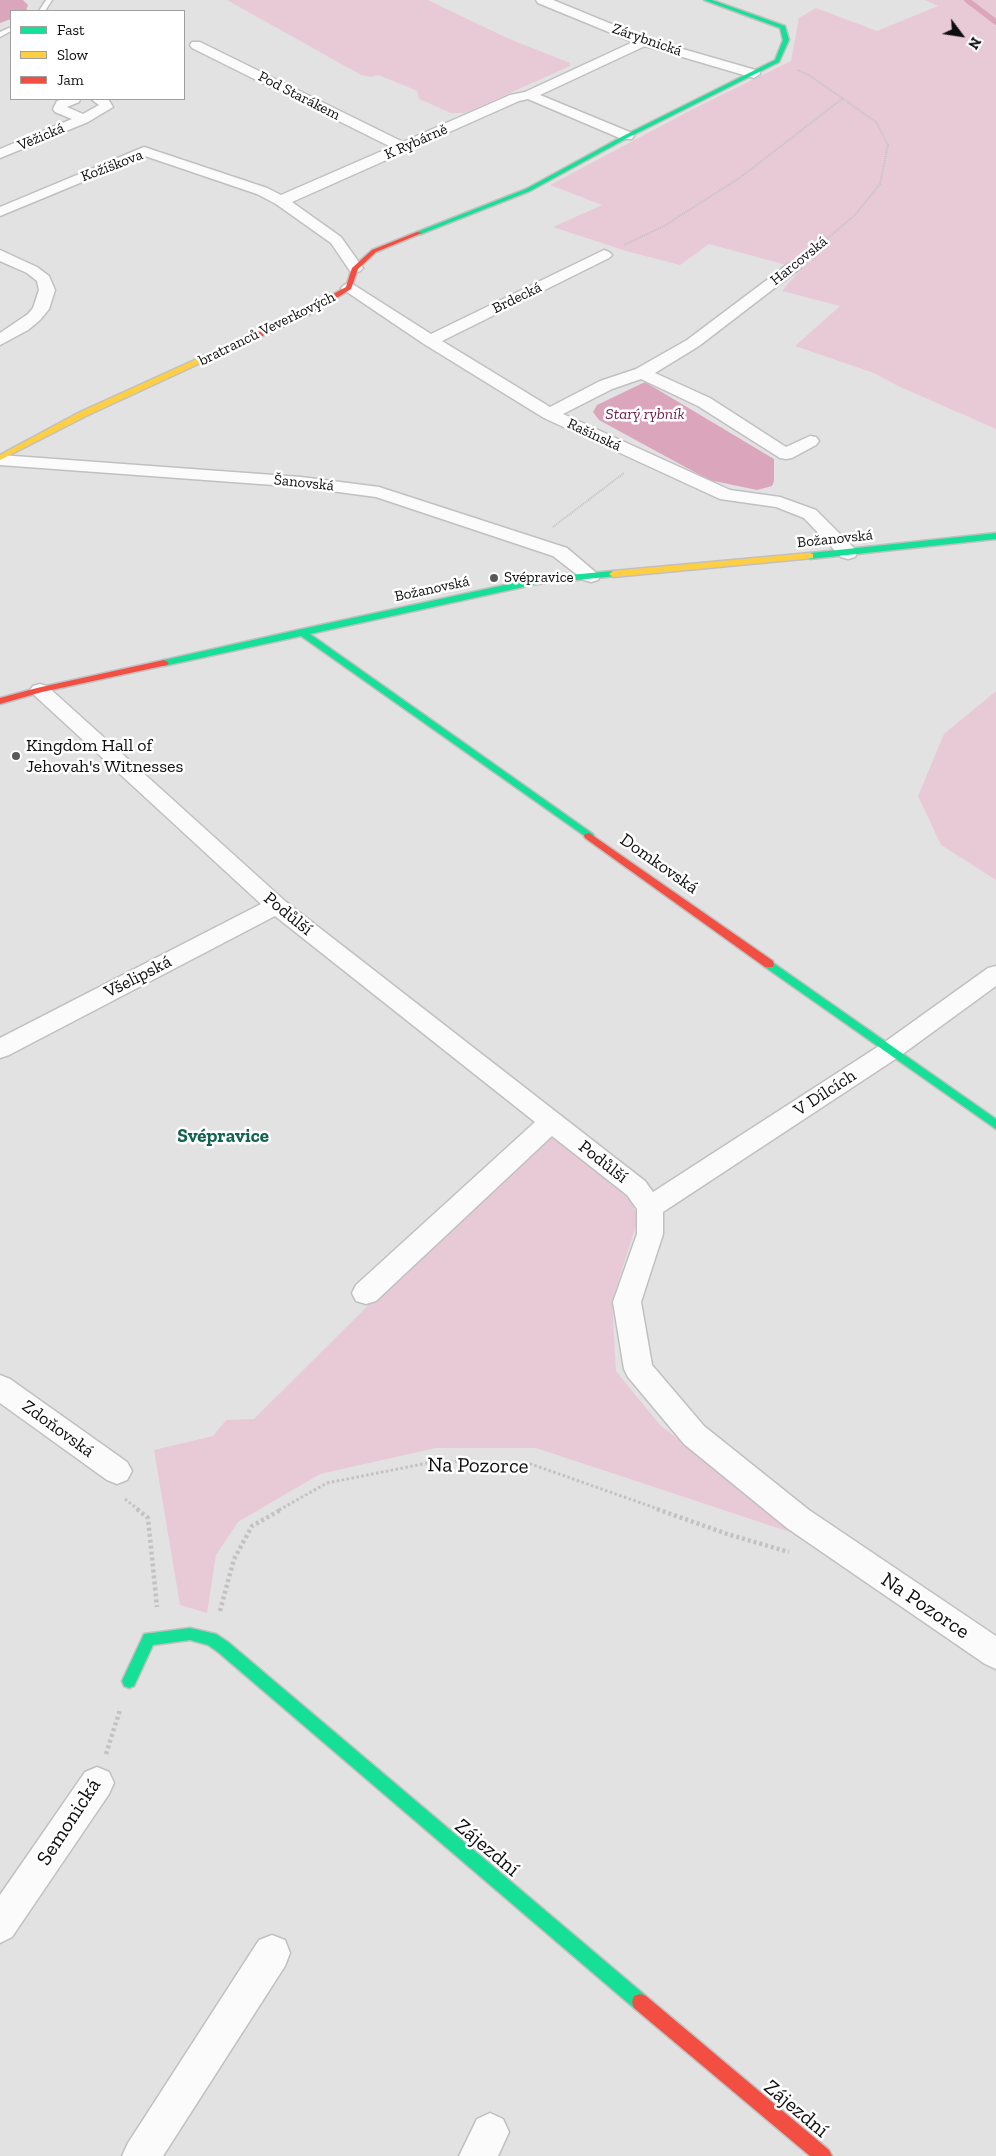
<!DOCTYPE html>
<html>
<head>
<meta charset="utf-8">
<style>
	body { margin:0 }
	#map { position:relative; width:996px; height:2156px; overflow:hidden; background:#e3e2e2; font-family:"Zilla Slab",serif }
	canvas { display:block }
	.legend { position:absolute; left:10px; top:10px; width:175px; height:90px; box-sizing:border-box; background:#fff; border:1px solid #9f9f9f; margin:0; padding:6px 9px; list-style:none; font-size:15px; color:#0f0e0e }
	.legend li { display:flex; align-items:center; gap:10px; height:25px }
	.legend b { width:25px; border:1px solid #9f9f9f }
	.north { position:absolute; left:936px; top:10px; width:50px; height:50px; -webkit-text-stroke:4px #fff; paint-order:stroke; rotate:121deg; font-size:14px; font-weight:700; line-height:20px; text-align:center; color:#0f0e0e }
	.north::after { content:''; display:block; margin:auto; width:18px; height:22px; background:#0f0e0e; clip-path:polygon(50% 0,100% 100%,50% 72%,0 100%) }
</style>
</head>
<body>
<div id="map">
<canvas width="996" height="2156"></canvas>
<ul class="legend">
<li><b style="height:6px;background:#16e098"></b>Fast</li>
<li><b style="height:6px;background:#ffcf43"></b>Slow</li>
<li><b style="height:6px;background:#f24e42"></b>Jam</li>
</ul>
<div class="north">N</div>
</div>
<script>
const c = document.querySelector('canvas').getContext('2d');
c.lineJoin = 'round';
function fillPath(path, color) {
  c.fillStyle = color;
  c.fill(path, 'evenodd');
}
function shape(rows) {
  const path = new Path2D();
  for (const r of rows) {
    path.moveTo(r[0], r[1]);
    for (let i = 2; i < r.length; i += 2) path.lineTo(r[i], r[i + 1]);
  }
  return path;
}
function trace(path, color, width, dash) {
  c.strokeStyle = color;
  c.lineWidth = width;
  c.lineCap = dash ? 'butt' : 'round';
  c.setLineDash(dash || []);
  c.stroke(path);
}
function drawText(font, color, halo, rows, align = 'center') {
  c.font = font + ' "Zilla Slab",serif';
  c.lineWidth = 5;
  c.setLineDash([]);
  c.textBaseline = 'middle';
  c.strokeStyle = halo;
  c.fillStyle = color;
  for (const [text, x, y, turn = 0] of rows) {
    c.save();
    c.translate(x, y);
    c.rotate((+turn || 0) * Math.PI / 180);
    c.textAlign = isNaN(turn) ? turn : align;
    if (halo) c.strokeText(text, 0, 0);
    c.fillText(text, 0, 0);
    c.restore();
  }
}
const green = shape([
	[227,0,428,0,507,38,570,63,570,66,470,111,464,113,451,113,419,99,417,91,403,85,378,75,371,77,361,75],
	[925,0,996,0,996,429,898,386,874,373,795,346,840,306,782,291,801,269,709,244,680,265,626,251,553,227,602,205,550,185,693,109,791,61,799,18,816,8,877,31,938,6],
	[996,691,996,880,941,845,918,796,944,734],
	[550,1135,628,1193,638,1219,612,1301,616,1371,660,1425,808,1538,536,1448,436,1448,320,1474,238,1522,216,1555,207,1613,180,1605,154,1450,213,1436,226,1420,254,1419,484,1190]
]);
const water = shape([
	[0,0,23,0,28,5,26,11,11,11,11,19,0,23],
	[645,382,774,459,774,481,772,486,757,490,709,480,599,420,593,412,597,405]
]);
const stream = shape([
	[967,0,996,22]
]);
const pathFar2 = shape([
	[797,70,809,75,876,122,888,145,880,184,855,215,809,254],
	[624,245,664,226,741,177,843,98],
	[553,527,624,473]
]);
const pathFar1 = shape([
	[125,1499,139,1510],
	[279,1510,327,1483,438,1461,528,1463,661,1510]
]);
const path = shape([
	[137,1509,148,1518,157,1607],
	[657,1509,727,1534,789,1552],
	[220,1611,234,1559,252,1526,282,1509],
	[106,1754,120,1710]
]);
const lane = shape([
	[46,0,52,0,45,11,39,11,46,0],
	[11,27,11,31,0,37,0,32,11,27]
]);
const street = shape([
	[536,0,553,0,648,39,759,71,760,74,754,78,645,46,540,95,632,133,634,136,632,139,622,139,528,99,519,101,292,202,341,237,363,268,360,271,355,273,350,271,331,243,276,204,257,194,145,156,0,216,0,207,144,147,267,188,281,195,391,147,192,48,190,45,192,42,200,42,403,142,510,95,525,92,633,42,538,3,536,0],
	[63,99,80,99,79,102,67,107,83,114,99,105,91,99,108,99,113,107,88,122,0,158,0,149,72,119,55,112,53,109,57,101,63,99],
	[0,250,37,267,49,276,55,290,49,309,40,320,28,330,0,345,0,333,28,314,33,308,39,290,37,281,27,273,0,261,0,250],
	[604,250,609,252,612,255,609,258,442,341,550,407,600,381,636,369,687,340,788,264,798,264,801,267,798,270,699,346,655,373,710,398,786,447,810,436,816,437,819,441,816,445,792,458,786,459,780,458,698,406,641,379,612,389,563,414,730,490,780,497,816,510,855,549,857,553,855,557,848,559,841,557,804,518,776,507,720,499,544,418,424,344,341,288,344,285,349,283,354,285,431,334,604,250],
	[0,455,301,477,379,487,567,548,600,576,598,580,591,582,584,580,553,556,376,497,301,487,0,465,0,455],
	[40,684,47,686,285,901,645,1181,653,1192,882,1044,988,968,996,966,996,986,900,1056,663,1212,663,1234,641,1302,652,1365,704,1426,809,1510,996,1636,996,1669,985,1664,787,1528,684,1444,628,1377,624,1369,613,1302,637,1234,637,1209,627,1195,552,1136,376,1301,366,1304,356,1301,352,1293,356,1285,535,1122,275,916,9,1055,0,1058,0,1038,261,904,33,694,30,690,33,686,40,684],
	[0,1375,10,1379,127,1462,132,1471,127,1480,117,1484,107,1480,0,1403,0,1375],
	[97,1767,109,1772,114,1783,109,1794,12,1937,0,1943,0,1895,85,1772,97,1767],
	[272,1935,285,1940,290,1953,285,1966,163,2156,122,2156,128,2143,259,1940,272,1935],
	[490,2113,503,2119,509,2132,498,2156,459,2156,477,2119,490,2113]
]);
const fast = shape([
	[704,0,712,0,785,26,789,40,779,62,629,137,530,191,421,234,417,234,417,232,526,189,625,135,775,60,783,40,780,28,704,0],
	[996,533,996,539,810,559,806,556,810,553,996,533],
	[613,571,617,574,616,576,537,584,310,634,593,834,594,836,593,838,589,839,301,636,164,666,159,663,164,660,302,629,537,578,613,571],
	[769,960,996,1119,996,1129,765,967,764,964,769,960],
	[190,1628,216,1634,228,1642,646,1996,648,2002,646,2008,640,2010,634,2008,218,1652,208,1645,190,1640,153,1645,134,1686,129,1688,124,1686,122,1681,144,1634,190,1628]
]);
const slow = shape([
	[254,333,261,335,86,416,0,460,0,455,80,412,254,333],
	[810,553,813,554,813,558,613,577,609,574,613,571,810,553]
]);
const jam = shape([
	[417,232,422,233,376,252,358,269,351,289,309,315,260,337,253,335,303,311,346,287,352,268,372,250,417,232],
	[164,660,169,663,167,665,42,692,0,704,0,698,37,688,164,660],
	[589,833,773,961,774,964,773,967,765,967,585,838,584,836,585,834,589,833],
	[640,1994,646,1996,829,2150,832,2156,810,2156,634,2008,632,2002,634,1996,640,1994]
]);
const markers = [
	[494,578,5,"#595858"],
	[16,756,5,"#595858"]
];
const farStreetnames = [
	["Zárybnická",647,40,19],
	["Pod Starákem",299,96,27],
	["Věžická",41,137,-23],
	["K Rybárně",416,142,-24],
	["Kožíškova",112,166,-21],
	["Harcovská",799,261,-39],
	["Brdecká",517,298,-26],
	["bratranců Veverkových",267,329,-26],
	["Rašínská",594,435,25],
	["Šanovská",304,483,6],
	["Božanovská",835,539,-6],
	["Božanovská",432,589,-12]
];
const farPoinames = [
	["Svépravice",504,578]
];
const farWaternames = [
	["Starý rybník",645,414]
];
const poiNames = [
	["Kingdom Hall of",26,746],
	["Jehovah's Witnesses",26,767]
];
const streetNames = [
	["Domkovská",659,864,35],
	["Podůlší",288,914,39],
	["Všelipská",138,977,-27],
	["V Dílcích",825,1093,-33],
	["Podůlší",603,1162,38],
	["Zdoňovská",58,1429,36]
];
const neighbourhoodNames = [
	["Svépravice",223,1137]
];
const nearStreetnames = [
	["Na Pozorce",478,1466,1],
	["Na Pozorce",925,1606,34],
	["Semonická",69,1822,-57],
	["Zájezdní",487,1848,40],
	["Zájezdní",796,2109,40]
];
fillPath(green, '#e8cad6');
fillPath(water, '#dba6bc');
trace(stream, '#dba6bc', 5.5);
trace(lane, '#c1c0c0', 3);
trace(street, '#c1c0c0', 3);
trace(fast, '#c1c0c0', 3);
trace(slow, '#c1c0c0', 3);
trace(jam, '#c1c0c0', 3);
trace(pathFar2, '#c3c2c2', 2, [1, 1]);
trace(pathFar1, '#c3c2c2', 3, [2.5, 2.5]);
trace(path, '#c3c2c2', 4.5, [3, 3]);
fillPath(lane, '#fbfbfb');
fillPath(street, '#fbfbfb');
fillPath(fast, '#16e098');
fillPath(slow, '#ffcf43');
fillPath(jam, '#f24e42');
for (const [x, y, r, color] of markers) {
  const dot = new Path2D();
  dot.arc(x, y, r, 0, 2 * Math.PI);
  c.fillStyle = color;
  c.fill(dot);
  trace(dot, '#fff', 2);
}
drawText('15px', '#0f0e0e', '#fff', farStreetnames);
drawText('15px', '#0f0e0e', '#fff', farPoinames, 'left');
drawText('italic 16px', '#721b49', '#fff', farWaternames);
drawText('18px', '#0f0e0e', '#fff', poiNames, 'left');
drawText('18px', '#0f0e0e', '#fff', streetNames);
drawText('bold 19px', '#136350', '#fff', neighbourhoodNames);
drawText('21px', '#0f0e0e', '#fff', nearStreetnames);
</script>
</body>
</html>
